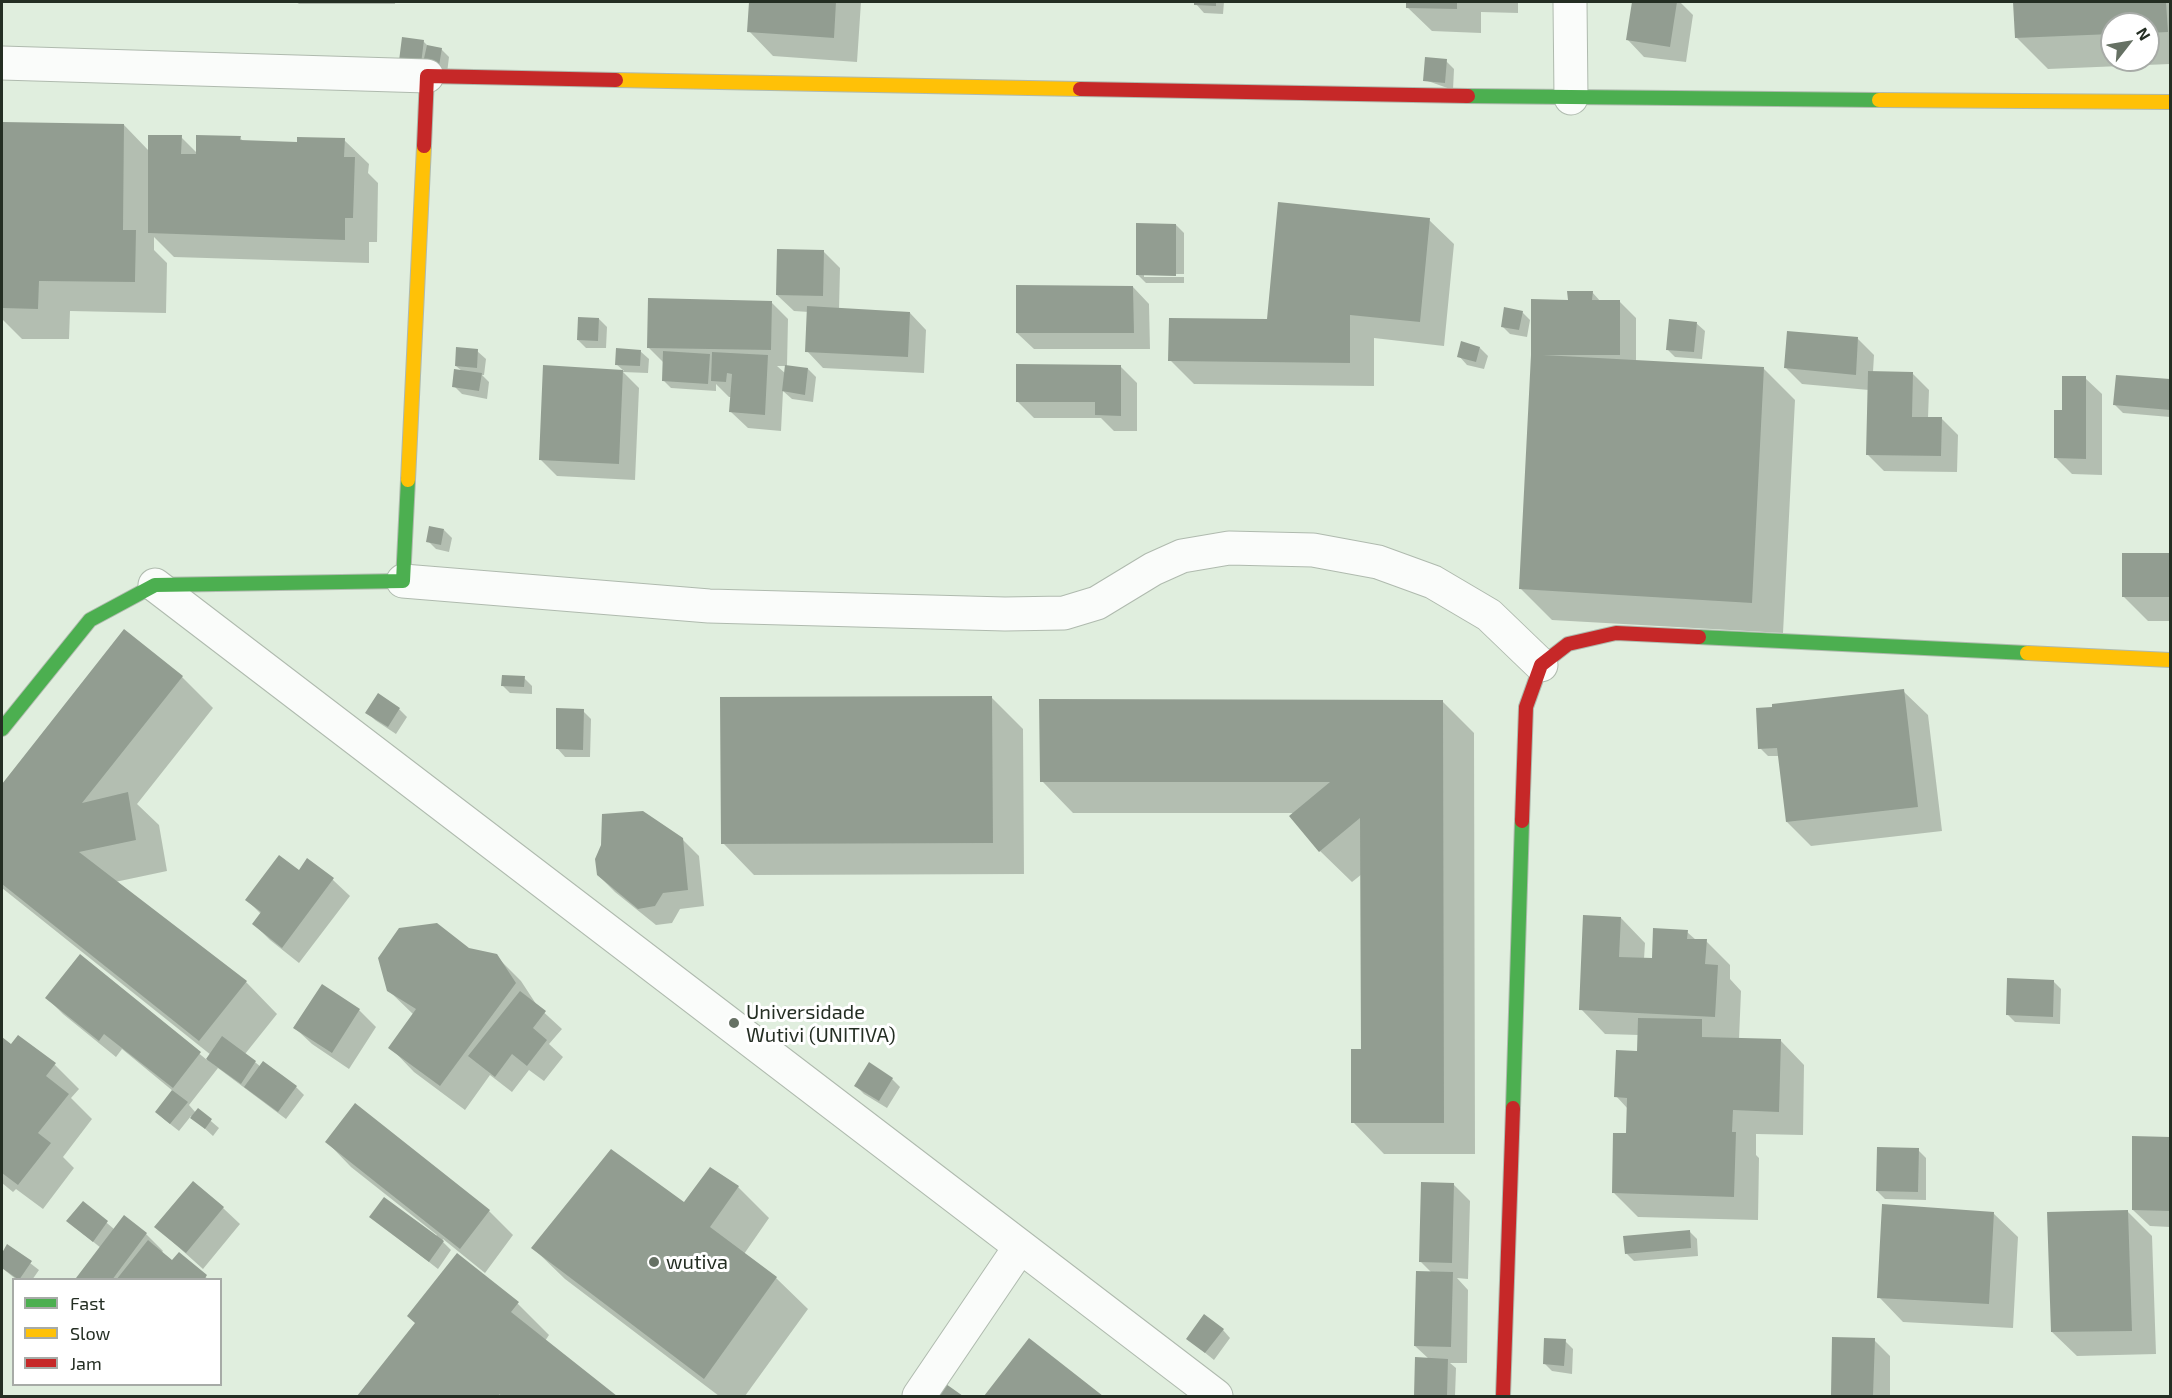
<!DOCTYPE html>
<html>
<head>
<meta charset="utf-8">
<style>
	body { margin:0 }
	#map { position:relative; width:2172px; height:1398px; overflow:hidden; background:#e0eede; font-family:"Exo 2",sans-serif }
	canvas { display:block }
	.frame { position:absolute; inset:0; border:3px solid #242e23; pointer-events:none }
	.legend { position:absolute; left:12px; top:1278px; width:210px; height:108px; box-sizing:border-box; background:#fff; border:2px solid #a7aba7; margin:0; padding:8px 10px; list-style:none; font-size:18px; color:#242e23 }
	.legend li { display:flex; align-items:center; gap:12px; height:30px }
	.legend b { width:30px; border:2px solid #a7aba7 }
	.north { position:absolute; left:2100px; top:12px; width:60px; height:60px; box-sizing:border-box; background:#fff; border:2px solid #a7aba7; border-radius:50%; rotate:59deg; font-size:16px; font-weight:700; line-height:24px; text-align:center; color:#242e23 }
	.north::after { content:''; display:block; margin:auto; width:21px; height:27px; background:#667164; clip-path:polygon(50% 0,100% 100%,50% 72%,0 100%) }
</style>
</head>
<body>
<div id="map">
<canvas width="2172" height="1398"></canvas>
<div class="frame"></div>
<ul class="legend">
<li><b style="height:8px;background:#4caf50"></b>Fast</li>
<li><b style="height:8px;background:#ffc107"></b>Slow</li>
<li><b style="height:8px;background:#c62828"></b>Jam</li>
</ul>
<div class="north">N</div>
</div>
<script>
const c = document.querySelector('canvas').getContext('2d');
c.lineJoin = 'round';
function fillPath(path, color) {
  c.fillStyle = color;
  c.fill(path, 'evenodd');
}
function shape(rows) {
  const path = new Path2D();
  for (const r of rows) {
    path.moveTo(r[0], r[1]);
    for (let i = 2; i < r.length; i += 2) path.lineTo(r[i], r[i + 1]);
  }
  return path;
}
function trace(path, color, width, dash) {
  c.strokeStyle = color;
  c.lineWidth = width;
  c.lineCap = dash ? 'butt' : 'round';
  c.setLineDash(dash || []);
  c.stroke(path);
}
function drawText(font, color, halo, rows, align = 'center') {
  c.font = font + ' "Exo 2",sans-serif';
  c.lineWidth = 6;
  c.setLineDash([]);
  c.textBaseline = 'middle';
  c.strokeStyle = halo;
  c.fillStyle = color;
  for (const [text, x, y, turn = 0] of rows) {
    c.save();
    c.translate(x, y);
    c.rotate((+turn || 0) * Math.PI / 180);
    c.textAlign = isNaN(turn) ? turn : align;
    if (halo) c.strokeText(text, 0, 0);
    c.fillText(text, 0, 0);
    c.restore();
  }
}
const shadow = shape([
	[296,2,395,2,395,4,299,4],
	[750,2,861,2,857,62,773,56,749,31],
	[1196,2,1224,2,1223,14,1204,13,1196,4],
	[1407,2,1518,2,1518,13,1481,12,1481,33,1432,31,1407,7],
	[1633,2,1680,2,1693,15,1686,62,1644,57,1628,40],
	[2015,2,2170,2,2170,64,2048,69,2017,38],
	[2112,24,2148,24,2148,60,2112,60],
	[423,41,429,47,441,49,449,57,447,73,408,68],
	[1446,61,1454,69,1453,90,1425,80],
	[2,123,124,125,149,151,181,137,197,153,240,138,244,142,298,143,344,140,369,164,368,173,378,183,377,242,369,242,369,263,174,257,154,237,154,250,167,263,166,313,70,311,69,339,22,339,2,319],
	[1429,220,1454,244,1444,346,1374,338,1374,386,1194,384,1170,360,1269,321],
	[1176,225,1184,233,1184,274,1144,274,1144,277,1184,277,1184,283,1146,283,1138,275],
	[823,251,840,268,839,309,910,313,926,330,924,373,823,368,807,351,809,312,794,311,777,295],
	[1133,287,1149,304,1150,349,1034,349,1017,333],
	[1592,292,1601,302,1620,302,1636,318,1636,362,1764,369,1795,400,1783,633,1552,620,1521,589,1532,355,1569,301],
	[772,303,788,319,787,366,777,366,786,374,808,369,816,377,813,402,792,399,783,391,781,431,748,428,731,412,732,397,729,397,716,384,716,391,671,388,663,380,664,363,648,347],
	[1522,312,1530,320,1527,337,1510,334,1502,326],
	[599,319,607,327,606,348,586,348,578,340],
	[1696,323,1705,331,1702,359,1675,357,1667,349],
	[1858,339,1874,355,1873,372,1912,373,1929,390,1928,418,1941,418,1958,435,1957,472,1884,471,1867,454,1869,390,1802,384,1786,368],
	[1480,348,1488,356,1484,369,1467,365,1459,356],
	[477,351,486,359,484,375,482,375,489,382,487,399,462,394,454,386,462,371,456,366],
	[640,351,649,359,648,373,623,372,639,388,635,480,557,476,540,459,544,367,624,371,616,364],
	[1121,367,1137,383,1137,431,1114,431,1101,418,1034,418,1017,401],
	[2117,377,2170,380,2170,417,2123,413,2115,405],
	[2085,378,2102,394,2102,475,2072,474,2056,458,2064,411],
	[444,530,452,538,449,552,436,549,428,541],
	[2170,554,2170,621,2148,621,2124,597,2124,555],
	[124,631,182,677,213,708,137,804,159,825,167,871,115,882,246,982,277,1014,245,1054,261,1067,296,1087,304,1095,286,1119,218,1068,189,1105,196,1113,198,1110,219,1128,213,1136,191,1116,179,1131,165,1120,157,1112,173,1091,122,1049,116,1057,63,1014,47,998,80,956,207,1060,211,1055,2,888,2,786],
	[524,678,532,686,532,694,510,693,502,685],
	[1903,691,1928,715,1942,831,1811,846,1787,822,1779,756,1768,756,1760,748],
	[992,698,1023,729,1024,874,754,875,723,843],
	[1442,701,1474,733,1475,1154,1384,1154,1353,1122,1362,1050,1362,874,1352,882,1320,851,1292,817,1296,813,1073,813,1042,781],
	[399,709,407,717,396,734,375,720,367,712],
	[583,711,591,719,590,757,565,757,557,748],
	[682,839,699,856,704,906,680,909,672,923,656,925,615,892,598,875],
	[308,860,333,880,350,896,299,963,270,940,254,924,261,914,247,900,299,872],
	[1621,918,1645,943,1644,959,1654,960,1687,932,1696,940,1706,941,1730,965,1730,979,1741,991,1739,1039,1780,1040,1804,1065,1803,1135,1756,1134,1756,1155,1759,1158,1758,1220,1638,1217,1613,1192,1627,1135,1628,1109,1616,1096,1639,1053,1639,1035,1605,1034,1581,1009],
	[469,949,496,956,521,981,538,1007,562,1029,549,1044,563,1057,544,1081,529,1070,512,1092,490,1075,465,1110,414,1072,390,1047,414,1015,388,990],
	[2053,981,2061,989,2060,1024,2015,1022,2007,1014],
	[322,986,359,1010,376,1027,349,1069,312,1044,295,1028],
	[2,1039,11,1046,55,1065,79,1089,71,1098,92,1119,63,1157,74,1168,43,1209,16,1189,13,1192,2,1183],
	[892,1079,900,1087,887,1108,864,1094,856,1086],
	[2133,1138,2170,1138,2170,1227,2150,1226,2133,1210],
	[327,1142,489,1211,513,1235,485,1273,443,1239,442,1241,451,1250,438,1269,371,1217,435,1237,437,1235,351,1167],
	[1918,1150,1926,1158,1926,1200,1885,1199,1877,1191],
	[1453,1184,1470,1201,1468,1279,1457,1278,1468,1290,1467,1363,1450,1363,1456,1368,1455,1396,1416,1396,1417,1359,1429,1359,1415,1346,1432,1273,1420,1261],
	[738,1187,769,1218,744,1254,776,1278,808,1309,745,1396,719,1396,565,1279,533,1248,684,1205],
	[83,1203,114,1229,124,1217,146,1234,163,1251,161,1253,172,1262,179,1254,209,1280,79,1280,101,1248,76,1228],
	[223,1208,240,1224,203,1269,156,1227],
	[2128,1212,2152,1236,2156,1354,2077,1356,2052,1332],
	[1993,1213,2018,1237,2013,1328,1903,1322,1879,1297],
	[1689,1231,1697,1239,1698,1256,1634,1261,1626,1253],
	[8,1246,39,1270,32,1280,17,1280,2,1268,2,1255],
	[457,1255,518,1304,549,1335,545,1341,615,1396,359,1396,417,1323],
	[1223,1330,1230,1338,1214,1360,1188,1339],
	[1833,1339,1874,1340,1890,1356,1890,1396,1832,1396],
	[1029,1340,1100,1396,986,1396],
	[1565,1341,1573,1349,1572,1374,1552,1371,1544,1363]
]);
const building = shape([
	[749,2,836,2,834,38,747,32],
	[1194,2,1216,2,1216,6,1194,5],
	[1406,2,1457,2,1457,9,1406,8],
	[1632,2,1677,2,1670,47,1626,40],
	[2013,2,2166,2,2168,32,2148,33,2148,24,2112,24,2112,34,2015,38],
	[402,37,424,40,421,64,399,61],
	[427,45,442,48,439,66,423,63],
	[1425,57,1447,59,1445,83,1423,81],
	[2,122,124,124,123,230,136,230,135,282,39,281,38,309,2,308],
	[148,135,182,135,181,154,196,154,196,135,241,136,240,140,297,142,297,137,345,138,344,157,355,157,353,218,345,218,345,240,148,233],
	[1278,202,1430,218,1420,322,1350,315,1350,363,1168,361,1169,318,1267,319],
	[1136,223,1176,224,1176,276,1136,275],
	[777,249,824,250,823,296,776,295],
	[1016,285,1133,286,1134,333,1016,333],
	[1567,291,1593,291,1592,300,1620,300,1620,355,1543,355,1764,367,1752,603,1519,589,1531,355,1531,299,1568,300],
	[648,298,772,301,771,350,647,348],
	[807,306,910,312,908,357,805,352],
	[1504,307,1523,311,1519,330,1501,327],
	[578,317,599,318,598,341,577,340],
	[1669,319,1697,322,1694,352,1666,350],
	[1787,331,1858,337,1856,375,1784,368],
	[1461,341,1480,347,1476,362,1457,357],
	[456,347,478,349,477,368,455,366],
	[616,348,641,350,640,366,615,365],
	[663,351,710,354,708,384,662,381],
	[712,352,768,355,765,415,729,412,732,374,727,373,726,382,711,381],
	[1016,364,1121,365,1121,416,1095,415,1095,402,1016,402],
	[543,365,623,370,619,464,539,460],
	[785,365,808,368,805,395,782,391],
	[454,369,482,373,479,391,452,387],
	[1868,371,1913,372,1912,417,1942,417,1941,456,1866,455],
	[2116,375,2170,379,2170,410,2113,405],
	[2062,376,2086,376,2086,459,2054,458,2054,410,2062,410],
	[429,526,444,529,441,545,426,542],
	[2122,553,2170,553,2170,597,2122,597],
	[124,629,183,676,82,803,128,792,136,840,79,852,247,981,199,1041,2,884,2,784],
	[502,675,525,676,524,687,501,686],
	[1904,689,1918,807,1786,822,1777,748,1758,749,1756,708,1772,707,1772,704],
	[378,693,400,708,388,727,365,713],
	[992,696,993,843,721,844,720,697],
	[1039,699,1443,700,1444,1123,1351,1123,1351,1049,1361,1049,1360,818,1319,852,1289,816,1330,782,1040,782],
	[556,708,584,709,583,750,556,749],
	[643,811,683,838,688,890,663,893,655,906,638,909,597,875,595,859,601,845,602,814],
	[279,855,299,870,307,858,334,878,282,948,252,924,261,912,245,900],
	[1583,915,1621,917,1619,957,1652,958,1653,928,1688,930,1687,939,1707,939,1705,964,1718,965,1715,1017,1579,1010],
	[437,923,469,948,497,954,516,983,440,1086,388,1048,416,1009,387,991,378,958,399,928],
	[80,954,201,1052,173,1088,104,1034,99,1041,45,998],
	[2007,978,2054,980,2053,1017,2006,1015],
	[322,984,360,1009,332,1053,293,1028],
	[520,991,546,1011,533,1028,547,1040,527,1066,512,1054,495,1077,468,1056],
	[1638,1018,1702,1019,1702,1037,1781,1039,1779,1112,1733,1110,1732,1132,1736,1132,1734,1197,1612,1193,1613,1133,1626,1133,1627,1098,1614,1097,1616,1050,1637,1051],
	[18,1035,56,1063,46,1076,69,1094,38,1133,51,1143,18,1185,2,1173,2,1037,11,1044],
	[222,1036,256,1061,241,1084,206,1059],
	[263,1061,297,1086,278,1112,244,1087],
	[869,1062,893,1078,879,1101,854,1086],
	[172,1090,188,1102,170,1124,155,1112],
	[355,1103,490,1210,460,1249,325,1142],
	[198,1108,212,1119,205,1129,190,1118],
	[2132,1136,2170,1137,2170,1211,2132,1210],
	[1877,1147,1919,1148,1918,1192,1876,1191],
	[611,1149,684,1202,710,1167,739,1186,710,1227,777,1277,704,1379,531,1248],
	[193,1181,224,1207,186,1253,154,1227],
	[1421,1182,1454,1183,1452,1263,1419,1262],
	[384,1197,444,1241,429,1262,369,1217],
	[83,1201,108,1221,93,1242,66,1221],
	[1882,1204,1994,1212,1989,1304,1877,1298],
	[2128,1210,2132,1331,2051,1332,2047,1212],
	[124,1215,147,1233,112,1280,77,1280,76,1278],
	[1690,1230,1691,1248,1625,1254,1623,1236],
	[148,1240,172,1260,179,1252,207,1275,204,1280,116,1280],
	[7,1244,32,1261,19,1280,2,1268,2,1253],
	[457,1253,519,1302,511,1312,617,1396,502,1396,499,1394,499,1396,357,1396,415,1323,407,1316],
	[1416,1271,1453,1272,1451,1347,1414,1346],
	[1204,1314,1224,1329,1205,1353,1186,1339],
	[1832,1337,1875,1338,1873,1396,1831,1396],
	[1029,1338,1103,1396,984,1396],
	[1544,1338,1566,1339,1564,1366,1543,1364],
	[1415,1357,1448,1359,1447,1396,1414,1396],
	[946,1384,963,1396,937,1396]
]);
const street = shape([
	[1570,2,1571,98],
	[2,63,427,76],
	[403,581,709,606,1005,614,1064,613,1097,603,1153,569,1182,556,1229,548,1313,550,1378,562,1433,582,1489,615,1541,665],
	[155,585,1216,1396],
	[919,1396,1020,1247]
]);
const fast = shape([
	[1468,96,1879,100],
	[1699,637,2027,653],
	[2,729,90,620,155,585,403,581,408,480],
	[1513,1108,1522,821]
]);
const slow = shape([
	[616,80,1080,89],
	[1879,100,2170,102],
	[408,480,424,146],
	[2027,653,2170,660]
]);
const jam = shape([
	[1080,89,1468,96],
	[424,146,427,76,616,80],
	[1522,821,1526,707,1541,665,1568,644,1616,633,1699,637],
	[1503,1396,1513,1108]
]);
const markers = [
	[734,1023,6,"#667164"],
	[654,1262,6,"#667164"]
];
const poiNames = [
	["Universidade",746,1012],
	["Wutivi (UNITIVA)",746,1035],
	["wutiva",666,1262]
];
fillPath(shadow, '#0003');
fillPath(building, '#929d91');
trace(street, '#afbaae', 35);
trace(fast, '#afbaae', 16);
trace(slow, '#afbaae', 16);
trace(jam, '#afbaae', 16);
trace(street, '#fafcfa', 33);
trace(fast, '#4caf50', 14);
trace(slow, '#ffc107', 14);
trace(jam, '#c62828', 14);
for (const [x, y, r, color] of markers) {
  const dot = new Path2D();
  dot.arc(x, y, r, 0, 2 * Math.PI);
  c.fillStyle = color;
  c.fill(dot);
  trace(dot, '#fff', 2);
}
drawText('20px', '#242e23', '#fff', poiNames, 'left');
</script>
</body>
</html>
